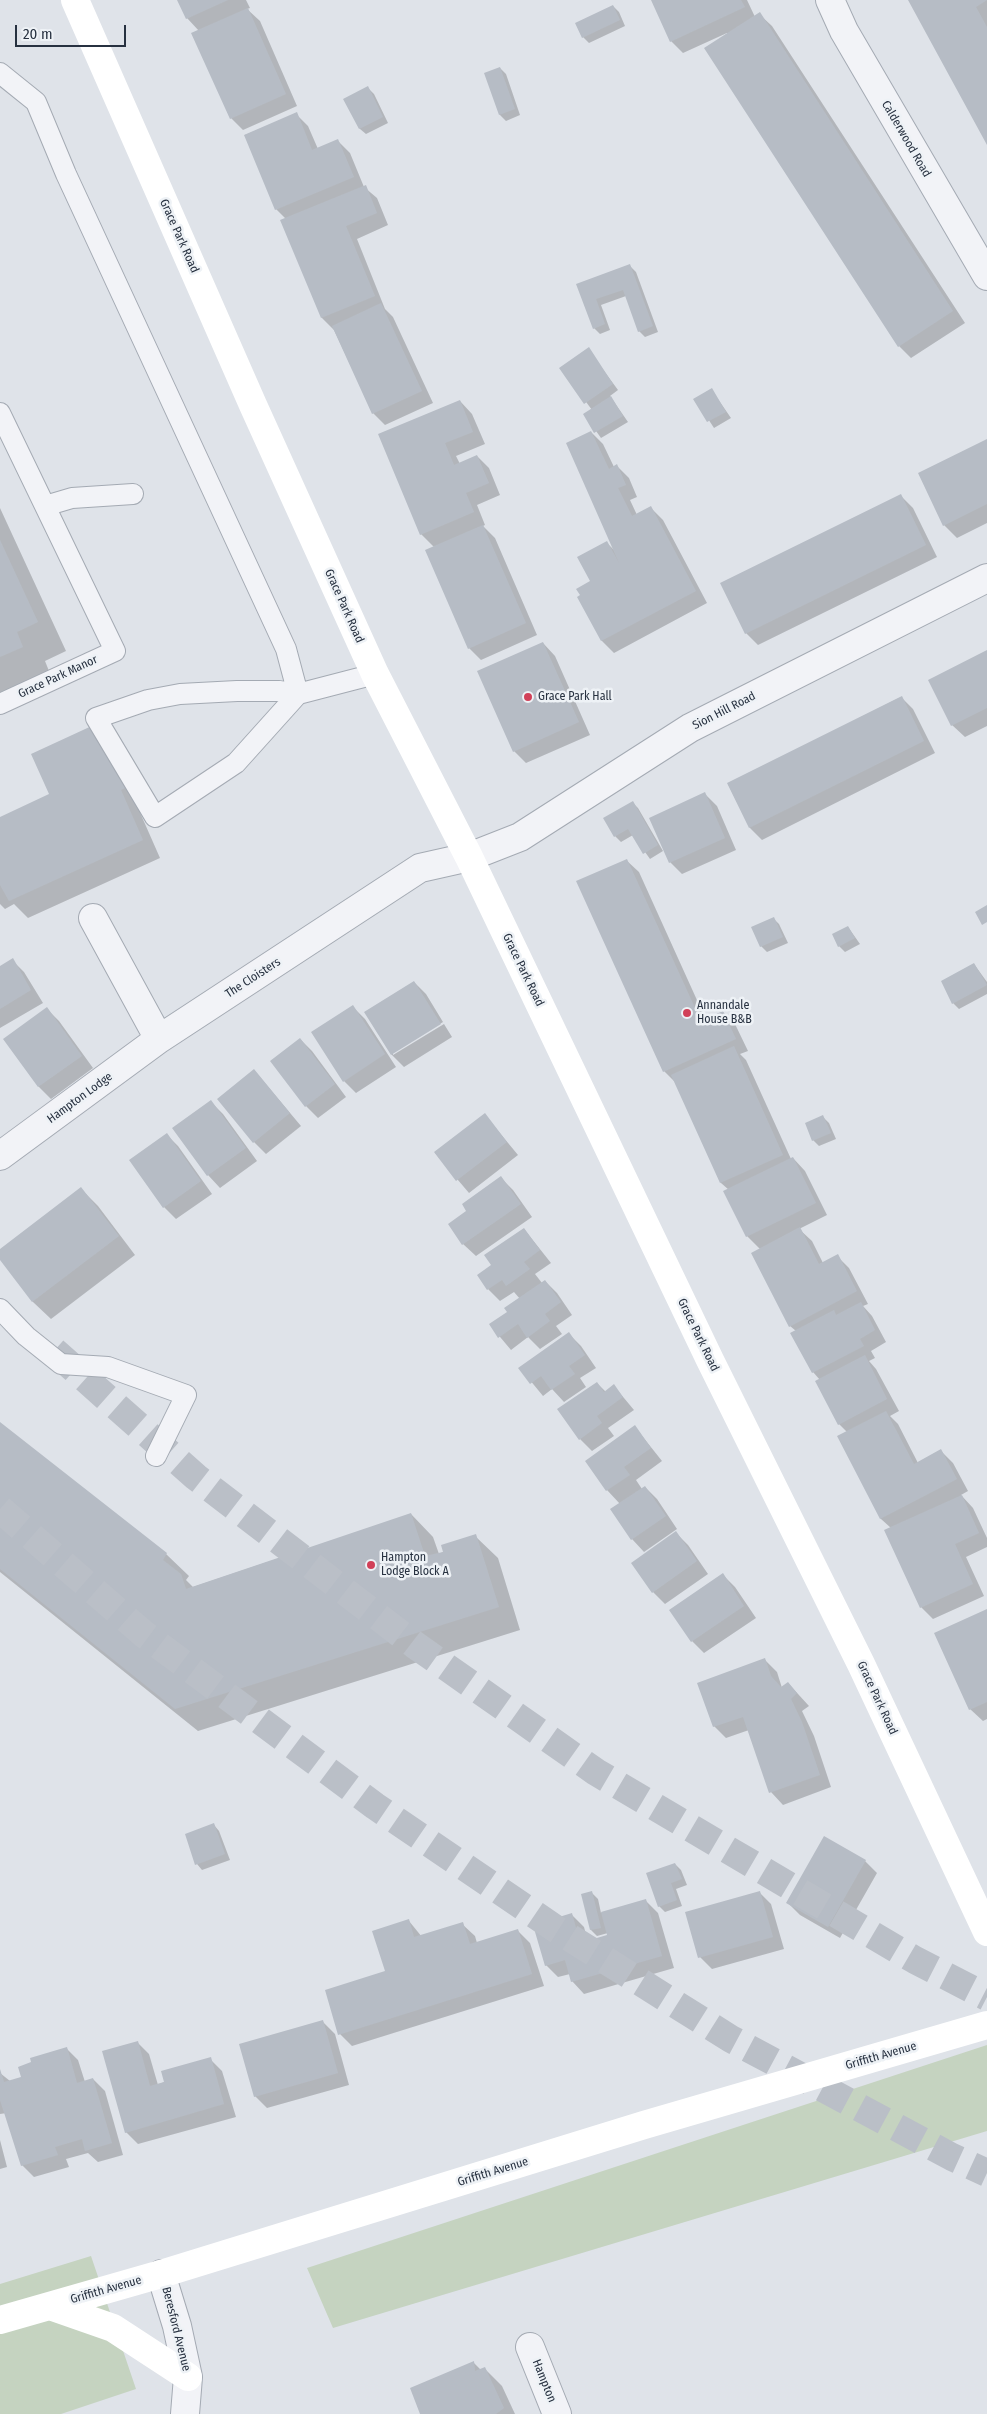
<!DOCTYPE html>
<html>
<head>
<meta charset="utf-8">
<style>
	body { margin:0 }
	#map { position:relative; width:987px; height:2414px; overflow:hidden; background:#dfe3e9; font-family:"Fira Sans Condensed",sans-serif }
	canvas { display:block }
	.scale { position:absolute; left:15px; top:25px; width:111px; height:22px; box-sizing:border-box; border:2px solid #273140; border-top:0; padding-left:6px; font-size:15px; line-height:18px; white-space:nowrap; color:#273140; -webkit-text-stroke:4px #eef2f6; paint-order:stroke }
</style>
</head>
<body>
<div id="map">
<canvas width="987" height="2414"></canvas>
<div class="scale">20 m</div>
</div>
<script>
const c = document.querySelector('canvas').getContext('2d');
c.lineJoin = 'round';
function fillPath(path, color) {
  c.fillStyle = color;
  c.fill(path, 'evenodd');
}
function shape(rows) {
  const path = new Path2D();
  for (const r of rows) {
    path.moveTo(r[0], r[1]);
    for (let i = 2; i < r.length; i += 2) path.lineTo(r[i], r[i + 1]);
  }
  return path;
}
function trace(path, color, width, dash) {
  c.strokeStyle = color;
  c.lineWidth = width;
  c.lineCap = dash ? 'butt' : 'round';
  c.setLineDash(dash || []);
  c.stroke(path);
}
function drawText(font, color, halo, rows, align = 'center') {
  c.font = font + ' "Fira Sans Condensed",sans-serif';
  c.lineWidth = 5;
  c.setLineDash([]);
  c.textBaseline = 'middle';
  c.strokeStyle = halo;
  c.fillStyle = color;
  for (const [text, x, y, turn = 0] of rows) {
    c.save();
    c.translate(x, y);
    c.rotate((+turn || 0) * Math.PI / 180);
    c.textAlign = isNaN(turn) ? turn : align;
    if (halo) c.strokeText(text, 0, 0);
    c.fillText(text, 0, 0);
    c.restore();
  }
}
const green = shape([
	[987,2045,987,2131,333,2328,307,2268],
	[91,2256,136,2389,61,2414,0,2414,0,2284]
]);
const shadow = shape([
	[179,0,246,0,250,8,247,9,260,21,297,106,243,130,231,118,199,31,187,18],
	[652,0,747,0,755,17,759,14,772,26,965,323,911,358,899,346,727,33,683,53,671,41],
	[910,0,987,0,987,143],
	[613,6,619,12,625,26,589,43,583,37],
	[500,68,506,74,520,115,506,121,500,115,486,73],
	[368,88,374,94,388,123,366,134,360,129,345,99],
	[296,114,308,126,318,149,338,141,350,153,364,187,377,198,388,225,357,239,385,309,393,317,433,403,385,425,373,413,334,330,322,318,282,220,286,219,276,209,245,135],
	[630,266,636,272,658,332,645,337,639,331,626,296,601,305,610,330,600,334,594,328,578,285],
	[588,349,618,390,610,396,628,422,601,438,584,414,592,410,561,368],
	[711,389,731,418,714,428,695,399],
	[460,401,472,414,485,444,456,456,460,464,477,456,489,468,500,495,477,505,485,525,483,526,495,538,537,635,481,660,469,648,434,547,421,534,380,435],
	[591,432,603,444,614,467,617,466,629,478,637,497,630,500,637,515,651,508,663,520,707,603,614,653,602,641,579,597,592,581,607,543,615,551],
	[987,441,987,523,957,538,944,525,919,474],
	[901,496,913,508,937,557,758,645,746,633],
	[0,508,66,651,45,661,51,676,0,699],
	[543,643,555,656,590,735,526,763,514,751],
	[987,651,987,726,965,737,952,725],
	[901,697,913,709,935,753,762,840,750,828,728,784],
	[96,725,142,805,138,808,160,858,28,918,14,904,5,909,0,904,0,818,51,795],
	[705,794,717,806,736,850,682,874,670,862],
	[633,803,638,808,663,851,650,859,633,835,621,842,615,836],
	[626,860,639,872,706,1020,723,1012,735,1024,748,1051,740,1054,746,1060,791,1159,793,1158,805,1171,827,1215,799,1229,812,1241,823,1263,837,1256,849,1268,868,1304,863,1306,872,1316,886,1342,871,1351,875,1358,869,1361,876,1369,899,1411,890,1416,898,1424,918,1463,941,1451,953,1463,968,1491,961,1495,973,1508,987,1538,987,1547,966,1557,984,1596,933,1619,921,1607,891,1528,881,1519,839,1437,847,1432,839,1424,820,1380,813,1372,796,1331,790,1326,760,1249,747,1236,729,1190,721,1183,676,1083,664,1071],
	[774,919,779,924,788,943,767,952,761,946],
	[848,927,860,944,845,952,839,946],
	[12,960,24,972,43,1003,0,1028,0,967],
	[974,964,987,982,987,994,959,1009,953,1003],
	[414,982,426,994,443,1022,393,1052,393,1055,444,1024,452,1037,404,1067,392,1055,366,1012],
	[353,1007,365,1019,396,1067,356,1093,344,1081],
	[47,1009,59,1021,93,1068,51,1099,39,1087,5,1039],
	[300,1039,312,1051,346,1097,318,1118,306,1106,272,1061],
	[254,1070,301,1126,266,1154,254,1142],
	[211,1102,223,1114,257,1161,220,1188,208,1175],
	[485,1115,518,1155,469,1193,435,1153],
	[823,1117,829,1123,836,1139,819,1146,813,1140],
	[166,1134,178,1146,212,1194,176,1219,164,1207],
	[501,1178,513,1190,532,1217,476,1256,463,1244,450,1224,468,1211],
	[81,1189,98,1206,135,1255,51,1319,33,1302,0,1258,0,1250],
	[524,1229,551,1263,535,1274,542,1283,545,1281,557,1293,572,1315,556,1326,562,1334,540,1349,528,1337,511,1350,490,1325,509,1312,520,1299,514,1292,500,1301,488,1289,493,1265],
	[569,1334,581,1346,596,1368,580,1378,586,1387,564,1402,552,1389,543,1396,520,1368],
	[597,1383,606,1392,614,1386,634,1410,608,1428,614,1436,592,1451,580,1439],
	[0,1424,166,1554,189,1576,186,1580,193,1587,411,1514,433,1537,439,1554,475,1536,498,1558,520,1630,198,1731,0,1572],
	[635,1427,662,1461,636,1480,642,1489,645,1487,657,1499,677,1529,644,1552,632,1539,620,1504,607,1490,586,1461],
	[676,1533,688,1545,708,1574,665,1604,653,1592],
	[723,1575,735,1587,756,1618,704,1653,692,1641],
	[987,1610,987,1719,983,1721,970,1709],
	[765,1660,777,1672,782,1688,788,1683,809,1706,802,1711,814,1736,831,1787,783,1805,771,1792,749,1730,726,1738,714,1726],
	[214,1825,219,1831,230,1860,202,1870,197,1864],
	[865,1861,877,1873,840,1938,800,1915,788,1903],
	[675,1864,681,1870,687,1885,676,1889,682,1906,665,1912,659,1906],
	[759,1892,771,1904,784,1949,712,1969,700,1957],
	[592,1893,598,1899,601,1913,645,1900,658,1913,674,1968,584,1994,572,1981,570,1974,558,1977,546,1965,572,1915,584,1927,588,1942,608,1936,608,1933,597,1936,591,1930],
	[409,1921,422,1937,462,1924,475,1936,477,1943,518,1931,530,1943,544,1986,352,2046,340,2034,386,1972],
	[323,2022,335,2034,349,2085,267,2108,255,2096],
	[137,2042,149,2054,158,2085,210,2059,222,2071,236,2117,138,2144,126,2132],
	[66,2048,78,2060,85,2082,93,2079,105,2091,123,2155,98,2162,88,2153,66,2159,69,2167,34,2177,22,2165,7,2113,0,2114,0,2073,10,2081,22,2078],
	[0,2140,7,2167,0,2169],
	[474,2363,481,2370,484,2368,502,2386,515,2414,421,2414]
]);
const building = shape([
	[177,0,228,0,186,19],
	[651,0,741,0,745,7,670,42],
	[908,0,987,0,976,7,987,27,987,145],
	[613,5,620,20,582,38,575,23],
	[248,8,286,94,230,119,191,33],
	[760,12,953,311,898,347,704,48],
	[500,67,515,109,499,115,484,73],
	[368,86,383,117,359,129,343,99],
	[297,112,312,150,338,139,354,177,275,210,244,135],
	[366,185,377,213,346,226,375,296,321,318,280,220],
	[630,264,653,326,638,332,623,290,596,299,605,324,593,329,576,284],
	[381,303,422,391,372,414,332,326],
	[589,347,613,384,584,404,559,368],
	[712,388,726,412,707,422,693,399],
	[611,396,623,416,594,433,583,414],
	[460,400,473,432,445,443,454,465,477,455,489,483,466,493,474,512,420,535,378,434],
	[591,431,609,469,617,464,626,485,618,488,632,516,651,506,696,591,601,641,577,597,580,595,576,589,590,581,577,557,607,541,619,563,566,443],
	[987,439,987,504,943,526,918,473],
	[901,494,926,545,745,634,720,583],
	[483,525,526,623,468,649,425,550],
	[0,540,38,622,17,632,23,647,0,657],
	[543,642,579,722,513,752,477,671],
	[987,650,987,708,951,726,928,680],
	[902,696,924,741,749,828,727,783],
	[96,724,125,788,121,790,143,840,9,901,0,885,0,817,49,794,31,754],
	[705,792,725,838,669,863,649,818],
	[633,801,658,845,643,854,628,829,614,837,603,818],
	[627,859,701,1021,723,1011,736,1039,663,1072,576,881],
	[987,905,987,922,982,925,975,912],
	[774,917,783,937,760,947,751,927],
	[848,926,855,938,838,947,832,934],
	[13,958,31,990,0,1009,0,966],
	[974,963,987,985,952,1004,941,981],
	[414,981,441,1024,391,1055,364,1012],
	[353,1005,385,1054,343,1082,311,1032],
	[47,1007,82,1056,38,1087,3,1039],
	[300,1038,335,1084,305,1107,270,1061],
	[734,1046,783,1155,720,1183,671,1075],
	[254,1069,290,1113,253,1143,217,1099],
	[211,1100,246,1148,207,1176,172,1128],
	[485,1113,507,1142,456,1181,434,1152],
	[823,1115,831,1133,812,1141,805,1123],
	[167,1133,201,1181,163,1208,129,1160],
	[793,1157,816,1203,746,1237,723,1191],
	[501,1176,521,1204,462,1245,448,1224,466,1211,462,1204],
	[81,1187,119,1236,32,1302,0,1260,0,1249],
	[800,1227,819,1264,838,1254,857,1291,789,1327,751,1253],
	[524,1228,540,1250,524,1262,530,1269,506,1286,502,1280,487,1290,477,1275,491,1265,484,1255],
	[545,1280,561,1302,545,1314,550,1321,527,1338,518,1324,498,1338,489,1324,507,1312,504,1308],
	[861,1302,875,1330,860,1339,864,1346,812,1373,790,1333,834,1310,836,1315],
	[569,1332,585,1355,569,1366,575,1374,551,1390,541,1376,530,1384,518,1368],
	[865,1355,887,1399,838,1425,815,1381],
	[597,1382,604,1392,614,1384,623,1397,597,1416,602,1423,579,1440,557,1409],
	[886,1411,914,1464,941,1449,957,1479,880,1519,837,1436],
	[0,1422,167,1553,163,1560,181,1574,186,1589,411,1513,425,1556,443,1552,441,1545,476,1534,499,1607,175,1709,0,1569],
	[635,1425,651,1448,624,1467,630,1475,606,1491,585,1461],
	[645,1486,666,1516,631,1540,610,1509],
	[962,1495,979,1533,955,1544,973,1584,920,1608,884,1530],
	[676,1531,697,1561,652,1593,631,1563],
	[723,1573,744,1606,691,1642,669,1610],
	[987,1609,987,1702,969,1710,934,1633],
	[765,1658,771,1676,781,1687,788,1682,797,1693,791,1699,802,1722,820,1775,769,1793,743,1717,713,1727,697,1683],
	[214,1823,225,1854,195,1865,185,1834],
	[824,1836,866,1860,828,1927,786,1903],
	[675,1863,682,1879,671,1883,677,1900,658,1907,646,1873],
	[592,1891,601,1928,590,1930,581,1894],
	[760,1891,773,1937,698,1958,685,1912],
	[646,1899,662,1956,571,1982,565,1960,545,1966,533,1925,572,1913,580,1943,607,1935,601,1912],
	[409,1919,414,1937,463,1922,470,1944,518,1929,532,1974,338,2035,325,1990,385,1971,372,1931],
	[323,2020,338,2073,254,2097,239,2044],
	[138,2041,150,2086,164,2082,161,2071,211,2057,224,2104,125,2133,102,2051],
	[67,2047,77,2083,93,2078,112,2143,85,2151,82,2139,55,2147,58,2155,21,2166,0,2100,0,2069,4,2082,21,2077,18,2067,31,2062,30,2058],
	[474,2361,475,2371,485,2367,504,2408,496,2414,420,2414,410,2388]
]);
const highwayTunnel = shape([
	[54,1351,196,1477,415,1645,596,1772,915,1960,987,1997],
	[0,1509,145,1635,375,1806,556,1929,731,2039,952,2157,987,2173]
]);
const lane = shape([
	[0,73,36,102,66,174,286,649,298,694,375,674],
	[0,413,115,651,0,704],
	[45,506,72,498,133,494],
	[237,691,279,691,298,694,236,763,155,817,96,718,148,700,180,694,237,691],
	[0,1309,26,1336,61,1364,108,1367,186,1395,156,1456]
]);
const street = shape([
	[830,0,844,31,987,276],
	[93,918,159,1039,420,868,469,857,520,837,690,728,987,578],
	[0,1156,159,1039],
	[161,2274,177,2326,188,2377,185,2414],
	[530,2347,557,2414]
]);
const secondary = shape([
	[75,0,253,405,375,674,469,857,710,1360,861,1664,987,1932],
	[50,2306,113,2328,188,2377],
	[0,2320,161,2274,644,2125,987,2025]
]);
const markers = [
	[528,697,5,"#d14058"],
	[687,1013,5,"#d14058"],
	[371,1565,5,"#d14058"]
];
const streetNames = [
	["Calderwood Road",906,139,60],
	["Grace Park Road",179,236,66],
	["Grace Park Road",344,606,66],
	["Grace Park Manor",58,677,-25],
	["Sion Hill Road",724,711,-27],
	["Grace Park Road",523,970,64],
	["The Cloisters",253,978,-33],
	["Hampton Lodge",80,1098,-36],
	["Grace Park Road",698,1335,64],
	["Grace Park Road",877,1698,65],
	["Griffith Avenue",881,2056,-16],
	["Griffith Avenue",493,2172,-17],
	["Griffith Avenue",106,2290,-16],
	["Beresford Avenue",176,2329,76],
	["Hampton",544,2381,68]
];
const poiNames = [
	["Grace Park Hall",538,697],
	["Annandale",697,1006],
	["House B&B",697,1020],
	["Hampton",381,1558],
	["Lodge Block A",381,1572]
];
fillPath(green, '#c5d3c0');
fillPath(shadow, '#0003');
fillPath(building, '#b6bcc5');
trace(highwayTunnel, '#babfc7', 28, [28, 14]);
trace(lane, '#a4aab3', 22);
trace(street, '#a4aab3', 30);
trace(lane, '#f2f3f7', 20);
trace(street, '#f2f3f7', 28);
trace(secondary, '#fff', 28);
for (const [x, y, r, color] of markers) {
  const dot = new Path2D();
  dot.arc(x, y, r, 0, 2 * Math.PI);
  c.fillStyle = color;
  c.fill(dot);
  trace(dot, '#eef2f6', 2);
}
drawText('12px', '#273140', '#eef2f6', streetNames);
drawText('12px', '#273140', '#eef2f6', poiNames, 'left');
</script>
</body>
</html>
